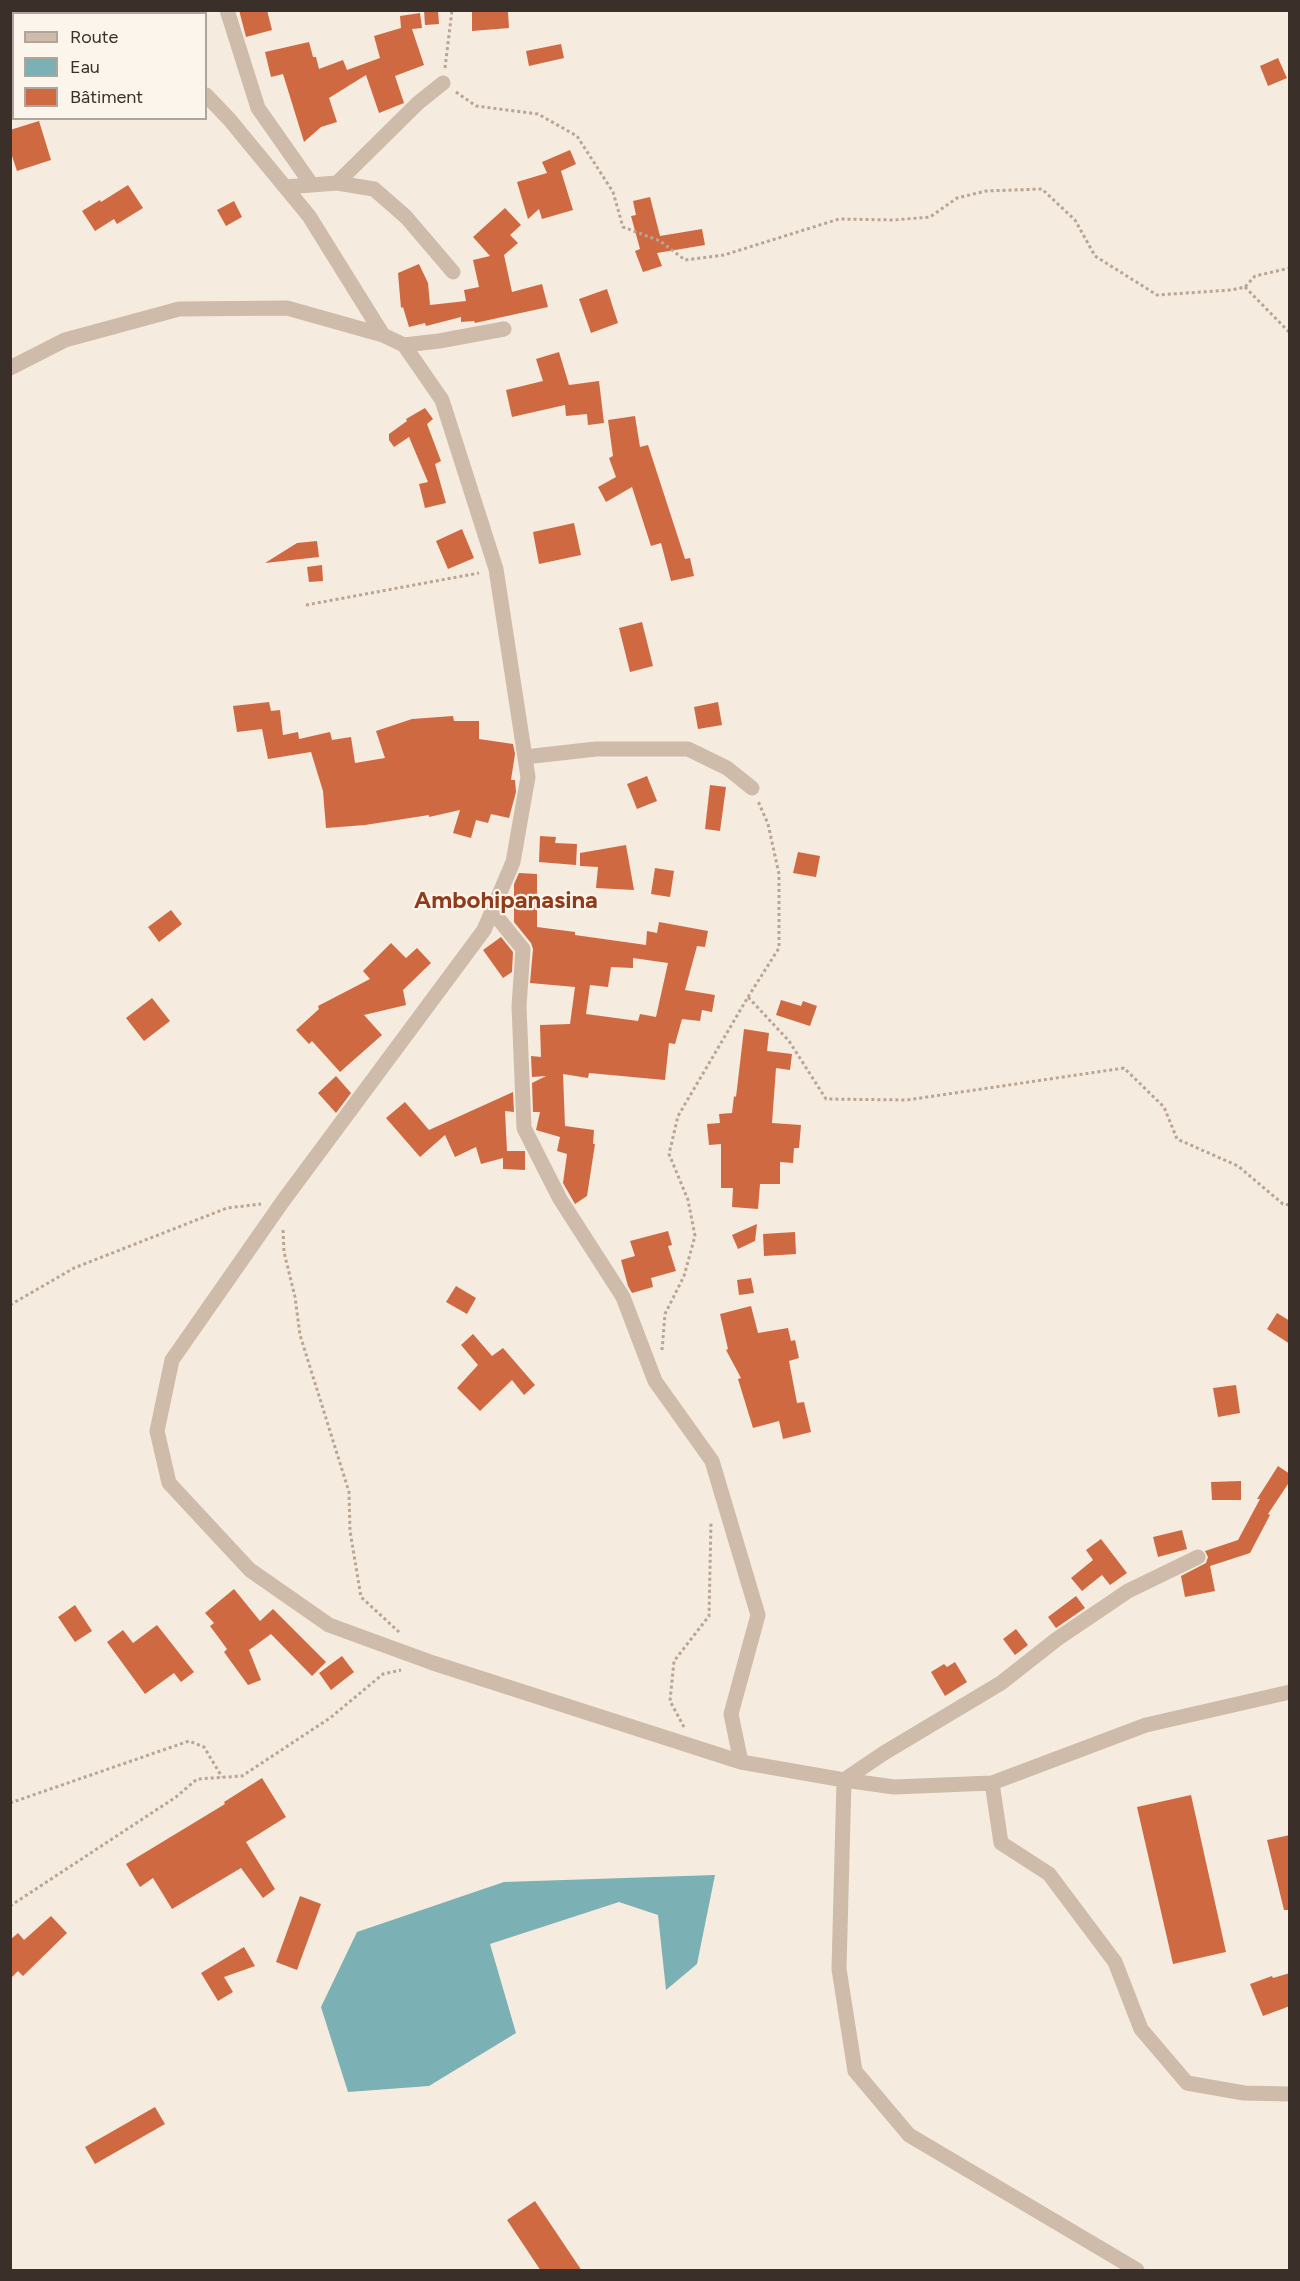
<!DOCTYPE html>
<html>
<head>
<meta charset="utf-8">
<style>
	body { margin:0 }
	#map { position:relative; width:1300px; height:2281px; overflow:hidden; background:#f5ebde; font-family:Figtree,sans-serif }
	canvas { display:block }
	.frame { position:absolute; inset:0; border:12px solid #3b2f29; pointer-events:none }
	.legend { position:absolute; left:12px; top:12px; width:195px; height:108px; box-sizing:border-box; background:#fbf5eb; border:2px solid #aea69d; margin:0; padding:8px 10px; list-style:none; font-size:18px; color:#3b2f29 }
	.legend li { display:flex; align-items:center; gap:12px; height:30px }
	.legend b { width:30px; border:2px solid #aea69d }
</style>
</head>
<body>
<div id="map">
<canvas width="1300" height="2281"></canvas>
<div class="frame"></div>
<ul class="legend">
<li><b style="height:8px;background:#cebba9"></b>Route</li>
<li><b style="height:16px;background:#7bb0b4"></b>Eau</li>
<li><b style="height:16px;background:#cf6942"></b>Bâtiment</li>
</ul>
</div>
<script>
const c = document.querySelector('canvas').getContext('2d');
c.lineJoin = 'round';
function fillPath(path, color) {
  c.fillStyle = color;
  c.fill(path, 'evenodd');
}
function shape(rows) {
  const path = new Path2D();
  for (const r of rows) {
    path.moveTo(r[0], r[1]);
    for (let i = 2; i < r.length; i += 2) path.lineTo(r[i], r[i + 1]);
  }
  return path;
}
function trace(path, color, width, dash) {
  c.strokeStyle = color;
  c.lineWidth = width;
  c.lineCap = dash ? 'butt' : 'round';
  c.setLineDash(dash || []);
  c.stroke(path);
}
function drawText(font, color, halo, rows, align = 'center') {
  c.font = font + ' Figtree,sans-serif';
  c.lineWidth = 4.5;
  c.setLineDash([]);
  c.textBaseline = 'middle';
  c.strokeStyle = halo;
  c.fillStyle = color;
  for (const [text, x, y, turn = 0] of rows) {
    c.save();
    c.translate(x, y);
    c.rotate((+turn || 0) * Math.PI / 180);
    c.textAlign = isNaN(turn) ? turn : align;
    if (halo) c.strokeText(text, 0, 0);
    c.fillText(text, 0, 0);
    c.restore();
  }
}
const water = shape([
	[715,1875,697,1964,666,1990,658,1915,619,1902,490,1944,516,2033,429,2086,348,2092,321,2007,357,1932,504,1882]
]);
const building = shape([
	[239,10,267,10,272,30,246,37],
	[424,10,438,10,439,24,425,25],
	[472,10,508,12,509,28,472,31],
	[420,13,422,28,412,29,424,65,395,76,404,103,379,113,366,75,329,98,337,122,321,127,304,142,283,74,271,77,265,52,309,42,313,57,316,57,319,69,343,60,347,70,380,58,374,36,401,28,400,16],
	[561,44,564,58,529,66,526,51],
	[1278,58,1287,78,1268,86,1260,66],
	[39,121,51,160,17,171,10,150,10,130],
	[570,150,576,164,561,171,573,210,542,219,539,209,528,219,517,182,547,173,542,162],
	[128,185,143,208,117,224,114,219,95,231,82,211,100,200,101,202],
	[650,197,660,236,702,229,705,245,657,253,662,266,643,272,635,251,640,249,631,216,636,215,633,201],
	[234,201,242,217,226,226,217,210],
	[505,208,521,225,510,235,518,243,504,255,512,292,542,284,548,307,475,323,474,321,461,322,461,317,426,326,425,323,409,327,403,307,401,308,398,273,419,264,428,283,430,305,466,301,464,290,479,287,473,260,490,256,473,237],
	[607,289,618,323,591,333,579,299],
	[559,352,569,385,599,381,604,423,588,425,587,414,566,416,565,405,512,417,506,390,543,381,536,359],
	[425,408,433,419,427,424,441,461,435,464,446,503,425,508,419,484,428,482,409,437,394,447,389,440,389,434,407,421,406,419],
	[635,416,640,447,648,445,685,559,690,558,694,576,671,581,661,543,651,546,632,487,606,502,598,487,616,477,609,458,613,456,608,420],
	[574,523,581,555,539,564,533,532],
	[462,529,474,558,448,569,436,541],
	[317,541,319,557,265,563,297,543],
	[322,565,323,581,309,582,307,567],
	[642,622,653,666,630,672,619,628],
	[269,702,271,711,280,710,283,735,298,732,299,739,330,732,332,740,351,737,355,763,385,758,376,731,412,719,453,716,454,721,479,721,479,739,513,744,515,754,511,780,515,780,516,792,509,818,491,814,488,823,476,820,471,838,453,833,460,810,429,817,429,815,365,825,326,828,323,791,311,752,268,759,262,729,237,732,233,706],
	[718,702,722,725,698,729,694,707],
	[647,776,657,801,637,809,627,784],
	[710,785,726,787,720,831,705,829],
	[540,836,556,837,555,843,577,844,576,865,539,862],
	[626,845,634,890,596,888,598,867,580,866,580,853],
	[798,852,820,856,816,877,793,873],
	[655,868,674,871,670,897,651,894],
	[519,873,537,874,537,927,575,932,575,935,646,945,647,931,657,933,659,922,708,931,705,947,697,946,685,990,715,995,712,1012,702,1010,700,1021,682,1019,675,1044,669,1043,665,1080,589,1073,588,1078,563,1074,565,1126,594,1130,593,1144,595,1144,587,1196,575,1204,563,1183,567,1154,557,1151,560,1137,536,1130,540,1112,533,1112,532,1083,546,1076,532,1077,531,1056,541,1057,540,1025,570,1024,575,987,530,983,533,949,531,943,514,922,514,884],
	[633,958,668,963,656,1017,640,1014,638,1021,586,1014,590,985,608,987,611,967,633,968],
	[171,910,182,924,159,942,148,927],
	[501,937,513,952,512,972,503,978,483,950],
	[391,943,406,958,417,948,431,963,403,990,406,1005,364,1015,382,1035,340,1072,312,1041,309,1044,296,1030,319,1009,318,1006,370,979,363,971],
	[152,998,170,1021,144,1041,126,1018],
	[781,1000,801,1006,803,1001,817,1006,810,1026,776,1015],
	[744,1029,769,1033,767,1051,792,1054,790,1070,776,1068,772,1123,801,1125,799,1148,794,1148,793,1163,780,1162,780,1184,760,1184,758,1209,732,1207,733,1188,721,1188,721,1144,709,1145,707,1124,720,1123,719,1114,732,1113,734,1096,736,1097],
	[336,1076,351,1093,336,1113,318,1093],
	[513,1092,514,1112,505,1111,507,1151,525,1151,525,1170,503,1169,503,1158,481,1164,476,1147,455,1157,445,1135,420,1157,386,1118,405,1102,429,1130],
	[757,1224,755,1241,738,1249,732,1235],
	[668,1231,672,1245,668,1246,676,1271,651,1278,653,1287,632,1293,628,1286,621,1260,635,1256,630,1241],
	[795,1232,796,1254,764,1256,763,1234],
	[751,1278,754,1293,739,1295,737,1280],
	[456,1286,476,1298,467,1314,446,1302],
	[751,1306,758,1333,788,1328,791,1341,795,1340,799,1358,789,1361,797,1403,804,1402,811,1432,783,1439,779,1421,753,1428,738,1379,741,1378,726,1350,728,1349,720,1314],
	[1277,1313,1290,1321,1290,1344,1267,1329],
	[473,1334,492,1356,503,1348,535,1385,524,1395,512,1380,480,1411,457,1388,478,1365,461,1345],
	[1236,1385,1240,1413,1218,1417,1213,1388],
	[1278,1466,1290,1474,1290,1481,1268,1514,1270,1515,1250,1553,1210,1566,1215,1591,1185,1597,1181,1576,1206,1563,1208,1557,1205,1551,1238,1540,1260,1499,1257,1499],
	[1241,1481,1241,1500,1212,1500,1211,1482],
	[1182,1530,1187,1549,1158,1557,1153,1537],
	[1101,1539,1127,1573,1110,1585,1102,1575,1082,1591,1071,1578,1093,1560,1086,1550],
	[234,1589,260,1621,273,1609,326,1662,312,1676,271,1634,249,1650,261,1680,248,1685,224,1652,227,1649,210,1626,214,1623,205,1613],
	[1076,1596,1085,1608,1056,1628,1048,1617],
	[75,1605,92,1631,75,1642,58,1617],
	[157,1625,194,1672,181,1682,174,1673,145,1694,107,1642,123,1630,133,1643],
	[1016,1629,1028,1645,1015,1655,1003,1639],
	[342,1656,354,1672,331,1690,319,1673],
	[955,1662,967,1682,945,1696,931,1672,944,1664,947,1667],
	[262,1778,286,1817,246,1842,275,1889,263,1898,241,1868,172,1909,153,1878,140,1887,126,1864,225,1804,224,1802],
	[1191,1795,1226,1952,1173,1964,1137,1807],
	[1290,1835,1290,1910,1284,1910,1267,1840],
	[300,1896,321,1904,297,1970,276,1962],
	[51,1916,67,1933,23,1976,18,1971,10,1979,10,1940,18,1933,24,1940],
	[244,1947,255,1966,224,1977,233,1992,218,2001,201,1973],
	[1290,1973,1290,2006,1263,2016,1250,1984,1272,1976,1273,1978],
	[155,2107,165,2124,95,2164,85,2147],
	[535,2201,582,2271,541,2271,507,2220]
]);
const path = shape([
	[445,68,452,10],
	[456,92,476,106,538,114,577,136,613,192,623,227,660,241,685,260,724,255,839,219,894,220,930,217,957,198,986,191,1042,189,1075,220,1095,256,1157,295,1231,290,1245,287,1255,276,1290,268],
	[1245,287,1290,333],
	[306,605,479,573],
	[748,997,779,948,779,874,768,824,758,801],
	[283,1230,284,1252,295,1297,300,1335,349,1492,350,1531,361,1597,399,1632],
	[10,1305,74,1268,227,1208,261,1204],
	[662,1350,665,1314,684,1276,695,1236,688,1200,669,1154,678,1116,748,997,789,1041,826,1099,907,1100,1124,1068,1164,1107,1177,1139,1238,1166,1283,1204,1290,1205],
	[684,1727,670,1701,674,1661,709,1616,711,1521],
	[10,1803,189,1741,204,1747,222,1777],
	[10,1906,176,1797,197,1779,242,1776,330,1718,383,1674,401,1670]
]);
const minor = shape([
	[120,10,123,14],
	[227,10,258,108,312,185],
	[206,95,229,119,309,216,383,335,404,345,442,400,496,569,528,777,513,862,484,930,283,1201,172,1360,157,1431,169,1483,250,1570,329,1625,433,1663,741,1762,844,1780,839,1969,855,2071,909,2135,1137,2270],
	[337,183,374,189,406,217,453,272],
	[285,187,337,183,418,103,443,83],
	[404,345,439,341,504,329],
	[10,368,65,340,179,309,287,308,383,335],
	[525,757,596,749,688,749,727,768,752,788],
	[492,911,523,949,519,1006,524,1128,560,1199,623,1297,655,1381,712,1461,758,1615,731,1714,741,1762],
	[844,1780,894,1787,992,1783,1146,1725,1290,1692],
	[844,1780,884,1753,1001,1683,1057,1639,1128,1591,1198,1557],
	[992,1783,1001,1843,1049,1874,1115,1962,1141,2029,1187,2083,1244,2093,1290,2094]
]);
const quarterNames = [
	["Ambohipanasina",506,901]
];
fillPath(water, '#7bb0b4');
fillPath(building, '#cf6942');
trace(path, '#baa593', 3, [3, 3]);
trace(minor, '#cebba9', 15);
drawText('bold 24px', '#903b1c', '#fbf5eb', quarterNames);
</script>
</body>
</html>
